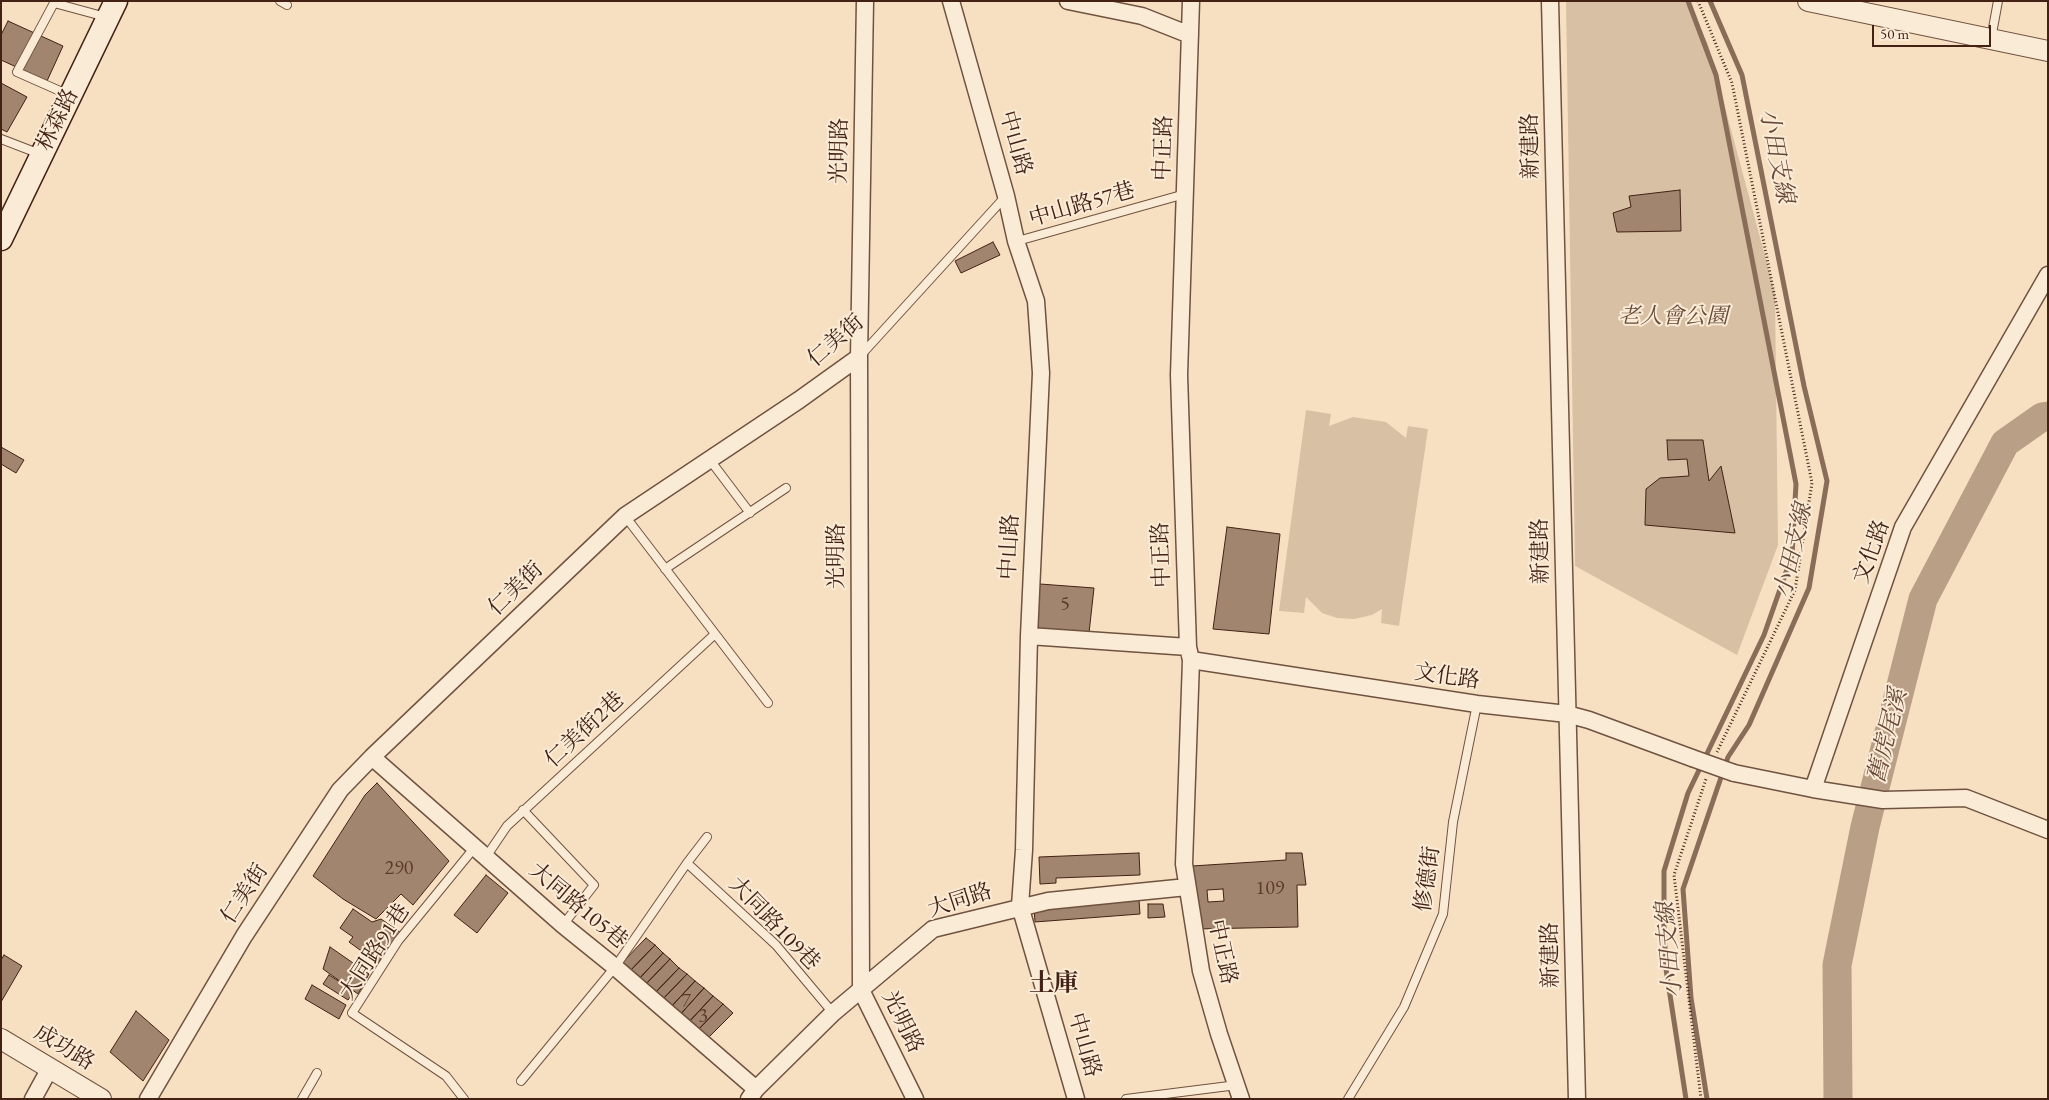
<!DOCTYPE html>
<html>
<head>
<meta charset="utf-8">
<style>
	body { margin:0 }
	#map { position:relative; width:2049px; height:1100px; overflow:hidden; background:#f7e0c2; font-family:"EB Garamond",serif }
	canvas { display:block }
	.frame { position:absolute; inset:0; border:2px solid #432215; pointer-events:none }
	.scale { position:absolute; left:1872px; top:25px; width:119px; height:22px; box-sizing:border-box; border:2px solid #432215; border-top:0; padding-left:6px; font-size:15px; line-height:18px; white-space:nowrap; color:#432215; -webkit-text-stroke:4px #faebd7; paint-order:stroke }
</style>
</head>
<body>
<div id="map">
<canvas width="2049" height="1100"></canvas>
<div class="frame"></div>
<div class="scale">50 m</div>
</div>
<script>
const c = document.querySelector('canvas').getContext('2d');
c.lineJoin = 'round';
function fillPath(path, color) {
  c.fillStyle = color;
  c.fill(path, 'evenodd');
}
function shape(rows) {
  const path = new Path2D();
  for (const r of rows) {
    path.moveTo(r[0], r[1]);
    for (let i = 2; i < r.length; i += 2) path.lineTo(r[i], r[i + 1]);
  }
  return path;
}
function trace(path, color, width, dash) {
  c.strokeStyle = color;
  c.lineWidth = width;
  c.lineCap = dash ? 'butt' : 'round';
  c.setLineDash(dash || []);
  c.stroke(path);
}
function drawText(font, color, halo, rows, align = 'center') {
  c.font = font + ' "EB Garamond","Noto Serif TC",serif';
  c.lineWidth = 4;
  c.setLineDash([]);
  c.textBaseline = 'middle';
  c.strokeStyle = halo;
  c.fillStyle = color;
  for (const [text, x, y, turn = 0] of rows) {
    c.save();
    c.translate(x, y);
    c.rotate((+turn || 0) * Math.PI / 180);
    c.textAlign = isNaN(turn) ? turn : align;
    if (halo) c.strokeText(text, 0, 0);
    c.fillText(text, 0, 0);
    c.restore();
  }
}
const green = shape([
	[1566,1,1688,1,1708,44,1775,293,1778,545,1737,655,1575,566],
	[1306,410,1331,414,1329,426,1353,417,1386,422,1406,438,1408,426,1428,429,1399,626,1381,623,1382,609,1372,615,1354,619,1337,618,1322,613,1306,597,1304,613,1279,611]
]);
const stream = shape([
	[1686,1099,1666,969,1664,927,1664,871,1688,793,1764,635,1792,555,1796,484,1716,75,1688,1],
	[1707,1099,1691,998,1683,889,1728,757,1749,725,1809,588,1827,481,1804,386,1742,75,1710,1]
]);
const river = shape([
	[1838,1099,1837,965,1865,827,1923,599,2005,443,2042,417,2048,416]
]);
const building = shape([
	[8,21,63,46,47,81,1,60,1,35,8,21],
	[1,83,27,97,7,132,1,129,1,83],
	[1680,190,1681,231,1617,232,1613,213,1631,207,1629,196,1680,190],
	[993,242,1000,255,961,273,955,261,993,242],
	[1667,440,1703,440,1709,481,1721,466,1735,533,1645,525,1646,489,1660,478,1689,476,1687,459,1668,460,1667,440],
	[1,447,24,460,16,473,1,464,1,447],
	[1227,527,1280,534,1269,634,1213,629,1227,527],
	[1040,584,1094,588,1089,633,1041,631,1036,622,1040,584],
	[377,783,449,861,413,905,401,894,376,919,343,899,313,876,365,795,377,783],
	[1139,853,1140,875,1056,878,1056,883,1040,884,1039,857,1139,853],
	[1286,853,1302,853,1306,885,1297,885,1298,927,1195,929,1192,866,1286,860,1286,853],
	[1223,889,1224,901,1208,902,1207,890,1223,889],
	[486,875,508,893,477,933,454,915,486,875],
	[1139,900,1140,914,1035,922,1034,907,1139,900],
	[1148,904,1163,904,1165,917,1148,918,1148,904],
	[353,909,372,922,381,919,400,932,378,963,349,942,353,937,340,928,353,909],
	[646,938,655,945,629,972,621,964,646,938],
	[655,945,663,953,638,980,629,972,655,945],
	[330,947,369,974,358,994,323,969,330,947],
	[663,953,670,959,644,986,638,980,663,953],
	[4,955,22,966,1,1002,1,960,4,955],
	[670,959,679,968,653,995,644,986,670,959],
	[679,968,687,974,661,1001,653,995,679,968],
	[687,974,695,981,669,1009,661,1001,687,974],
	[329,975,354,991,348,1000,323,984,329,975],
	[695,981,704,988,678,1017,669,1009,695,981],
	[312,985,346,1005,339,1019,305,999,312,985],
	[704,988,713,996,687,1024,678,1017,704,988],
	[713,996,723,1004,696,1032,687,1024,713,996],
	[723,1004,733,1013,706,1040,696,1032,723,1004],
	[136,1011,169,1040,143,1081,110,1052,136,1011]
]);
const path = shape([
	[1698,1,1732,83,1812,483,1795,590,1717,752],
	[1701,1099,1674,875,1706,779]
]);
const service = shape([
	[280,1,287,5],
	[1991,39,1998,1],
	[69,95,17,72,54,3,106,17],
	[1,139,40,154],
	[1014,242,1185,194],
	[861,355,1005,197],
	[710,460,750,513],
	[625,516,768,703],
	[665,569,786,488],
	[523,810,594,885,563,925],
	[486,857,507,826,715,634],
	[687,863,776,945,833,1013],
	[521,1081,615,967,687,863,707,837],
	[302,1099,317,1073],
	[464,1099,446,1076,352,1013,398,941,475,847],
	[1126,1099,1237,1085],
	[1348,1099,1404,1007,1443,914,1453,822,1477,704]
]);
const minor = shape([
	[865,1,859,357,861,990,915,1099],
	[951,1,1006,196,1016,241,1036,301,1041,373,1029,636,1024,850,1020,906,1076,1099],
	[1068,1,1142,16,1190,35],
	[1191,1,1179,375,1188,647,1191,660,1184,864,1201,971,1219,1034,1241,1099],
	[1550,1,1577,1099],
	[1029,636,1188,647],
	[1191,660,1477,704,1567,714,1589,720,1692,758],
	[372,757,563,925,615,967,756,1089],
	[1734,773,1813,789,1883,800,1966,798,2048,830],
	[1813,789,1903,527,2048,275],
	[33,1099,50,1068],
	[148,1099,244,936,340,790,372,757,625,516,799,400,859,357],
	[749,1099,756,1089,833,1013,933,929,1048,901,1187,887]
]);
const tertiary = shape([
	[1808,1,2048,51],
	[1,1039,101,1099]
]);
const secondary = shape([
	[1,239,116,1]
]);
const minorBridge = shape([
	[1692,758,1734,773]
]);
const numberNames = [
	["5",1065,605],
	["290",399,869],
	["109",1270,889],
	["7",686,1002],
	["3",703,1017]
];
const streetNames = [
	["林森路",58,120,-64],
	["中山路",1015,143,74],
	["新建路",1531,146,-91],
	["中正路",1164,148,-88],
	["光明路",840,151,-89],
	["中山路57巷",1082,205,-16],
	["仁美街",836,341,-41],
	["中山路",1010,547,-87],
	["新建路",1541,551,-91],
	["文化路",1872,552,-70],
	["中正路",1162,555,-92],
	["光明路",837,556,-90],
	["仁美街",516,589,-44],
	["文化路",1447,677,8],
	["仁美街2巷",585,730,-43],
	["修德街",1428,879,-82],
	["仁美街",245,894,-57],
	["大同路",960,901,-18],
	["大同路105巷",578,906,40],
	["大同路109巷",774,924,46],
	["大同路91巷",375,952,-57],
	["中正路",1222,952,78],
	["新建路",1551,955,-91],
	["光明路",902,1022,64],
	["中山路",1084,1045,74],
	["成功路",64,1048,31]
];
const parkNames = [
	["老人會公園",1673,317]
];
const waterNames = [
	["小田支線",1776,156,79],
	["小田支線",1794,551,-77],
	["舊虎尾溪",1888,736,-76],
	["小田支線",1670,950,-95]
];
const quarterNames = [
	["土庫",1054,984]
];
fillPath(green, '#d8c0a5');
trace(stream, '#8a6d59', 5);
trace(river, '#ba9f87', 29);
fillPath(building, '#a1856f');
trace(building, '#432215', 1);
trace(service, '#705240', 10);
trace(minor, '#705240', 19);
trace(tertiary, '#705240', 22);
trace(secondary, '#432215', 25);
trace(path, '#432215', 3, [1, 2.5]);
trace(service, '#faebd7', 8);
trace(minor, '#faebd7', 16);
trace(tertiary, '#faebd7', 20);
trace(secondary, '#faebd7', 22);
trace(minorBridge, '#705240', 19, []);
trace(minorBridge, '#faebd7', 16);
drawText('20px', '#5a3b2c', null, numberNames);
drawText('22px', '#432215', '#faebd7', streetNames);
drawText('italic 22px', '#684a39', '#faebd7', parkNames);
drawText('italic 24px', '#674837', '#faebd7', waterNames);
drawText('bold 25px', '#432215', '#faebd7', quarterNames);
</script>
</body>
</html>
